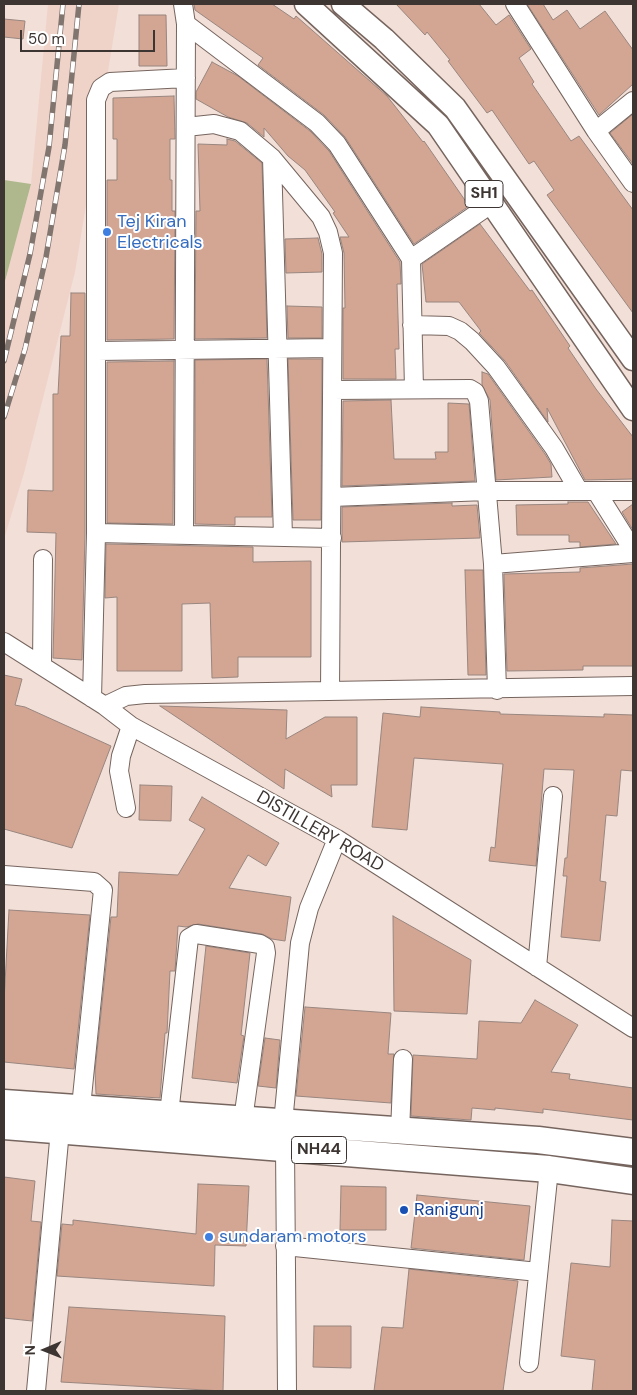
<!DOCTYPE html>
<html>
<head>
<meta charset="utf-8">
<style>
	body { margin:0 }
	#map { position:relative; width:637px; height:1395px; overflow:hidden; background:#f2dfd7; font-family:"DM Sans",sans-serif }
	canvas { display:block }
	.frame { position:absolute; inset:0; border:5px solid #3d3532; pointer-events:none }
	.north { position:absolute; left:20px; top:1325px; width:50px; height:50px; -webkit-text-stroke:4px #fff; paint-order:stroke; rotate:269deg; font-size:14px; font-weight:700; line-height:20px; text-align:center; color:#3d3532 }
	.north::after { content:''; display:block; margin:auto; width:18px; height:22px; background:#3d3532; clip-path:polygon(50% 0,100% 100%,50% 72%,0 100%) }
	.scale { position:absolute; left:20px; top:30px; width:135px; height:22px; box-sizing:border-box; border:2px solid #3d3532; border-top:0; padding-left:6px; font-size:15px; line-height:18px; white-space:nowrap; color:#3d3532; -webkit-text-stroke:4px #fff; paint-order:stroke }
</style>
</head>
<body>
<div id="map">
<canvas width="637" height="1395"></canvas>
<div class="frame"></div>
<div class="north">N</div>
<div class="scale">50 m</div>
</div>
<script>
const c = document.querySelector('canvas').getContext('2d');
c.lineJoin = 'round';
function fillPath(path, color) {
  c.fillStyle = color;
  c.fill(path, 'evenodd');
}
function shape(rows) {
  const path = new Path2D();
  for (const r of rows) {
    path.moveTo(r[0], r[1]);
    for (let i = 2; i < r.length; i += 2) path.lineTo(r[i], r[i + 1]);
  }
  return path;
}
function trace(path, color, width, dash) {
  c.strokeStyle = color;
  c.lineWidth = width;
  c.lineCap = dash ? 'butt' : 'round';
  c.setLineDash(dash || []);
  c.stroke(path);
}
function drawText(font, color, halo, rows, align = 'center') {
  c.font = font + ' "DM Sans",sans-serif';
  c.lineWidth = 4;
  c.setLineDash([]);
  c.textBaseline = 'middle';
  c.strokeStyle = halo;
  c.fillStyle = color;
  for (const [text, x, y, turn = 0] of rows) {
    c.save();
    c.translate(x, y);
    c.rotate((+turn || 0) * Math.PI / 180);
    c.textAlign = isNaN(turn) ? turn : align;
    if (halo) c.strokeText(text, 0, 0);
    c.fillText(text, 0, 0);
    c.restore();
  }
}
const built = shape([
	[48,4,119,4,75,272,24,473,4,539,4,285,31,184]
]);
const green = shape([
	[4,180,31,184,4,285]
]);
const building = shape([
	[194,4,272,4,294,19,296,16,387,96,423,142,424,141,469,206,414,244,345,137,324,115,258,65,263,58,195,10,194,4],
	[396,4,479,4,496,25,509,15,531,49,519,58,534,82,532,84,571,141,579,136,633,210,633,313,547,195,554,190,534,161,529,164,492,110,487,113,448,61,450,60,427,32,425,35,396,4],
	[527,4,543,4,553,20,567,10,580,29,605,11,633,50,633,84,599,115,527,4],
	[139,15,166,15,167,66,139,66,139,15],
	[4,19,25,21,23,39,4,37,4,19],
	[212,62,238,76,310,131,329,151,400,262,401,284,397,284,399,349,395,349,396,379,343,379,343,308,345,308,344,253,340,237,349,237,333,213,335,212,305,170,288,156,264,128,264,137,247,123,228,117,196,99,196,92,212,62],
	[174,96,175,139,170,139,170,180,172,180,172,211,175,211,174,339,107,340,107,180,117,180,117,139,113,139,113,98,174,96],
	[633,114,633,164,610,133,633,114],
	[227,139,235,141,262,163,267,338,195,339,196,211,200,211,198,144,227,145,227,139],
	[480,224,530,291,532,290,570,346,568,348,596,389,633,437,633,479,585,480,547,408,548,422,505,361,479,333,481,331,459,302,426,302,422,264,480,224],
	[318,238,322,254,322,272,286,273,285,239,318,238],
	[71,293,85,293,85,533,82,660,53,658,56,533,27,532,28,490,53,491,53,394,58,394,61,336,70,336,71,293],
	[287,306,322,307,322,338,288,338,287,306],
	[267,359,272,517,235,517,235,525,195,524,195,360,267,359],
	[288,359,322,359,321,520,293,520,288,359],
	[174,361,173,524,107,523,107,362,174,361],
	[482,372,488,374,545,454,551,464,552,477,496,480,490,400,482,385,482,372],
	[391,400,394,459,436,459,435,452,448,452,448,403,469,404,475,481,342,486,343,401,391,400],
	[568,502,588,502,616,544,580,547,580,542,569,542,569,535,517,535,516,505,568,504,568,502],
	[452,503,452,506,477,505,480,538,342,542,342,507,452,503],
	[633,504,633,530,622,512,633,504],
	[106,544,253,547,253,562,311,561,311,657,238,657,238,677,212,678,210,603,182,604,182,671,117,671,117,597,105,598,106,544],
	[633,564,633,666,583,666,583,670,507,671,504,574,580,572,580,568,633,564],
	[465,570,483,570,486,675,468,675,465,570],
	[4,675,22,679,15,705,25,707,111,746,72,848,4,829,4,675],
	[160,706,287,710,286,739,325,717,357,717,357,785,331,785,332,797,285,769,284,789,160,706],
	[421,707,500,712,500,714,604,717,604,714,633,715,633,771,621,770,617,816,606,815,600,881,606,882,600,941,561,937,567,876,563,876,565,858,567,858,574,770,544,769,536,866,489,861,491,847,495,848,503,764,414,758,407,830,372,827,383,713,420,717,421,707],
	[140,785,172,786,171,821,139,820,140,785],
	[202,797,279,843,266,866,248,855,229,888,291,897,285,941,272,939,262,934,198,924,186,927,178,926,175,971,170,971,167,1033,165,1033,160,1098,96,1094,95,1071,111,917,117,917,119,872,178,875,205,829,189,820,202,797],
	[9,910,90,915,74,1069,4,1062,4,1001,9,910],
	[393,916,471,960,467,1014,394,1011,393,916],
	[206,946,250,953,241,1035,244,1036,237,1083,192,1078,206,946],
	[535,1000,578,1025,551,1072,570,1074,569,1079,633,1088,633,1120,543,1109,543,1113,495,1108,495,1110,472,1108,471,1120,411,1116,413,1055,477,1059,479,1021,521,1023,535,1000],
	[305,1007,391,1013,388,1054,394,1054,391,1103,296,1096,305,1007],
	[265,1038,280,1040,276,1088,258,1086,265,1038],
	[4,1177,35,1181,31,1221,41,1222,32,1321,4,1318,4,1177],
	[198,1184,249,1186,246,1246,215,1245,214,1286,57,1276,62,1224,73,1225,73,1220,196,1234,198,1184],
	[341,1186,386,1187,386,1230,340,1230,341,1186],
	[417,1195,530,1206,524,1260,411,1248,417,1195],
	[612,1220,633,1221,633,1391,592,1391,595,1360,561,1356,571,1263,610,1267,612,1220],
	[409,1269,518,1281,503,1391,374,1391,382,1327,403,1328,409,1269],
	[69,1307,225,1316,223,1391,61,1382,69,1307],
	[314,1326,351,1326,351,1368,313,1367,314,1326]
]);
const minor = shape([
	[183,4,186,24,184,535],
	[515,4,596,131,633,183],
	[186,24,317,123,337,144,411,259,414,389],
	[186,127,214,124,240,131,272,158,321,217,328,232,333,253,330,691],
	[596,131,633,101],
	[272,158,283,537],
	[411,259,491,204],
	[412,325,449,326,460,331,472,341,496,367,554,448,579,491],
	[97,351,332,348],
	[332,390,470,389,475,392,479,401,493,564,497,690],
	[596,491,633,550],
	[332,497,486,491,633,491],
	[96,533,332,538],
	[493,564,633,553],
	[4,642,105,706,131,726,337,839,633,1028],
	[42,666,43,559],
	[92,698,96,533,96,100,101,88,110,82,186,78],
	[105,706,126,696,145,694,633,686],
	[126,808,119,771,121,756,131,726],
	[4,875,94,882,103,890,81,1107],
	[537,967,553,796],
	[169,1114,189,938,196,934,260,944,265,947,266,953,243,1120],
	[283,1123,300,943,309,908,337,839],
	[400,1132,403,1059],
	[285,1147,287,1391],
	[285,1246,538,1272],
	[529,1363,549,1169],
	[36,1391,60,1130]
]);
const major = shape([
	[306,4,438,125,633,409],
	[343,4,384,39,455,108,633,359]
]);
const highway = shape([
	[4,1103,538,1140,633,1152],
	[4,1126,549,1169,633,1181]
]);
const rail = shape([
	[4,361,30,254,49,147,63,4],
	[4,417,25,349,46,257,65,145,79,4]
]);
const markers = [
	[107,232,5,"#3f7fe0"],
	[404,1210,5,"#1a4fb4"],
	[209,1237,5,"#3f7fe0"]
];
const shields = [
	[484,194,38],
	[319,1150,55]
];
const shieldNames = [
	["SH1",484,194],
	["NH44",319,1150]
];
const shopNames = [
	["Tej Kiran",117,222],
	["Electricals",117,243],
	["sundaram motors",219,1237]
];
const streetNames = [
	["DISTILLERY ROAD",320,832,30]
];
const transitNames = [
	["Ranigunj",414,1210]
];
fillPath(built, '#efd3c9');
fillPath(green, '#afb78d');
fillPath(building, '#d3a593');
trace(building, '#98867f', 1);
trace(minor, '#76655f', 20);
trace(major, '#76655f', 25);
trace(highway, '#76655f', 29);
trace(minor, '#fff', 18);
trace(major, '#fff', 22);
trace(highway, '#fff', 26);
trace(rail, '#817570', 5.5);
trace(rail, '#fff', 4, [11]);
for (const [x, y, r, color] of markers) {
  const dot = new Path2D();
  dot.arc(x, y, r, 0, 2 * Math.PI);
  c.fillStyle = color;
  c.fill(dot);
  trace(dot, '#fff', 2);
}
for (const [x, y, w] of shields) {
  const box = new Path2D();
  box.roundRect(x - w / 2, y - 13.5, w, 27, 4);
  c.fillStyle = '#fff';
  c.fill(box);
  trace(box, '#3d3532', 1);
}
drawText('bold 16px', '#3d3532', null, shieldNames);
drawText('18px', '#366cbe', '#fff', shopNames, 'left');
drawText('18px', '#3d3532', '#fff', streetNames);
drawText('18px', '#164399', '#fff', transitNames, 'left');
</script>
</body>
</html>
